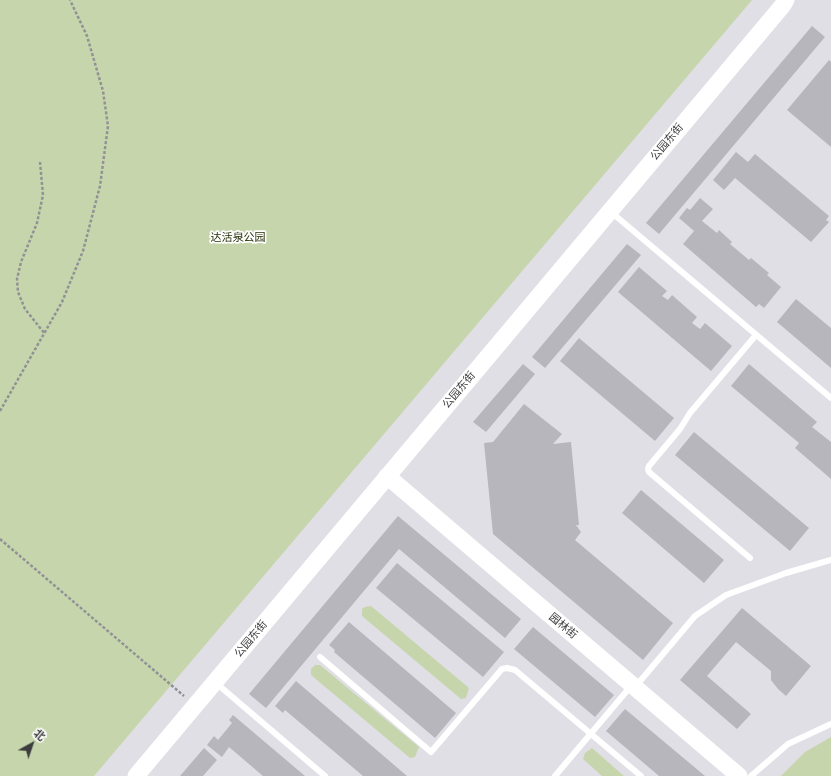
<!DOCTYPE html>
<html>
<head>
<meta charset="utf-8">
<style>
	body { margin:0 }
	#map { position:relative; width:831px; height:776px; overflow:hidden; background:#e0dfe6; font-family:Mulish,"Noto Sans SC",sans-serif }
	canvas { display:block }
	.north { position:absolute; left:12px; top:724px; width:40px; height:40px; -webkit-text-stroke:3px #fff; paint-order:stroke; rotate:40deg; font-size:11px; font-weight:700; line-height:16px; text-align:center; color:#3c3c3e }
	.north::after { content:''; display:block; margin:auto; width:14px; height:18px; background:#3c3c3e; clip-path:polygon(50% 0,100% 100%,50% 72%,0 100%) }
</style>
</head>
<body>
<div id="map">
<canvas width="831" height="776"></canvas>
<div class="north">北</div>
</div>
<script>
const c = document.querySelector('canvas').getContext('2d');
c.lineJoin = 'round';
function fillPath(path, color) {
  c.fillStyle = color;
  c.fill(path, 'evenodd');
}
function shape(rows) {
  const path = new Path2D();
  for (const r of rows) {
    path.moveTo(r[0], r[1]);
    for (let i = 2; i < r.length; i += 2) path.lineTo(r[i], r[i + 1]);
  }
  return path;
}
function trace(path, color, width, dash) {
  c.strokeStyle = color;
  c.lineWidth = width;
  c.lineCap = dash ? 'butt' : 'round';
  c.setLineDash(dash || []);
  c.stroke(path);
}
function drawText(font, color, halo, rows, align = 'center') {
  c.font = font + ' Mulish,"Noto Sans SC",sans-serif';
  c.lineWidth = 3.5;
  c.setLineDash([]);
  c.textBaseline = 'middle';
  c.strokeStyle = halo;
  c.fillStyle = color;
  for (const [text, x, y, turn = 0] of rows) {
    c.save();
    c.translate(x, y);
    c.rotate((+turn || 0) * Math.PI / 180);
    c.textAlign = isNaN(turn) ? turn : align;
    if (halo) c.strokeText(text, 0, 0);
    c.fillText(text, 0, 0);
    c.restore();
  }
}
const green = shape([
	[0,0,752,0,94,776,0,776],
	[371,606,469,688,466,698,461,699,362,616,362,609,365,607],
	[315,665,320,665,419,747,415,757,410,758,311,675,311,669],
	[831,737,831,776,781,776,805,752],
	[592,748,624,776,602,776,583,759,585,753]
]);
const building = shape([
	[812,26,825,37,659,234,646,223],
	[829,60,831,62,831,147,787,110],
	[736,152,748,162,755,154,829,216,826,220,829,222,811,242,735,178,724,190,713,180],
	[700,198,713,209,702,221,717,233,719,230,732,242,730,244,749,260,751,258,769,273,767,275,781,287,764,308,759,304,756,307,683,244,694,231,679,218,687,208,690,210],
	[627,244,641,255,545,368,532,357],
	[639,267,667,291,662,296,668,300,672,295,697,317,692,323,700,329,705,323,732,346,711,371,618,292],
	[796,299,831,328,831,368,777,322],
	[579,338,674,418,655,441,560,361],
	[523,364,535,374,486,432,473,422],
	[749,364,817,422,812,427,831,442,831,479,795,448,799,443,731,386],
	[524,404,562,434,553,444,571,442,579,525,576,525,581,532,575,540,673,623,643,660,493,534,484,443,493,442],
	[694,432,809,528,790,551,675,455],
	[641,490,724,560,704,583,622,513],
	[398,516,521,619,505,638,399,549,266,708,249,694],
	[397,563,504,652,483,677,376,588],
	[742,608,811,666,786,696,778,689,771,680,771,671,736,642,707,676,751,714,737,729,680,680],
	[349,622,456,713,435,738,334,652,335,650,329,645],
	[533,627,614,695,595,717,514,649],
	[296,681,407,776,363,776,285,710,283,713,275,706],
	[625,709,705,776,659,776,606,731],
	[233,715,305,776,263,776,229,747,222,757,207,745,214,736,218,740,232,723,229,720],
	[204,748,217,760,203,776,180,776]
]);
const path = shape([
	[40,162,43,195,37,223,21,262,17,279,18,292,25,309,45,334],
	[0,411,62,302,83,251,100,186,108,126,103,91,87,36,70,0],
	[0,539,184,696]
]);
const lane = shape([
	[611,212,831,398],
	[750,558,649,472,648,469,649,466,680,429,690,413,756,335],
	[320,657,431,752,502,669,507,668,515,670,641,776],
	[216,683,325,776],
	[636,686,695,616,726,595,786,573,831,560],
	[555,776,631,686],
	[751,776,788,744,831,724]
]);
const secondary = shape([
	[387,476,739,776],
	[136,776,783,5,786,0]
]);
const streetNames = [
	["公园东街",667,142,-50],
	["公园东街",459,390,-50],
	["园林街",563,626,40],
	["公园东街",251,639,-50]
];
const parkNames = [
	["达活泉公园",238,238]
];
fillPath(green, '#c6d5ab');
fillPath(building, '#b7b6bc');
trace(path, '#929196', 2.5, [3, 2]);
trace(lane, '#fff', 6);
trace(secondary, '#fff', 17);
drawText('11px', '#3c3c3e', '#fff', streetNames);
drawText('11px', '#253006', '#fff', parkNames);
</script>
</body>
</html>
